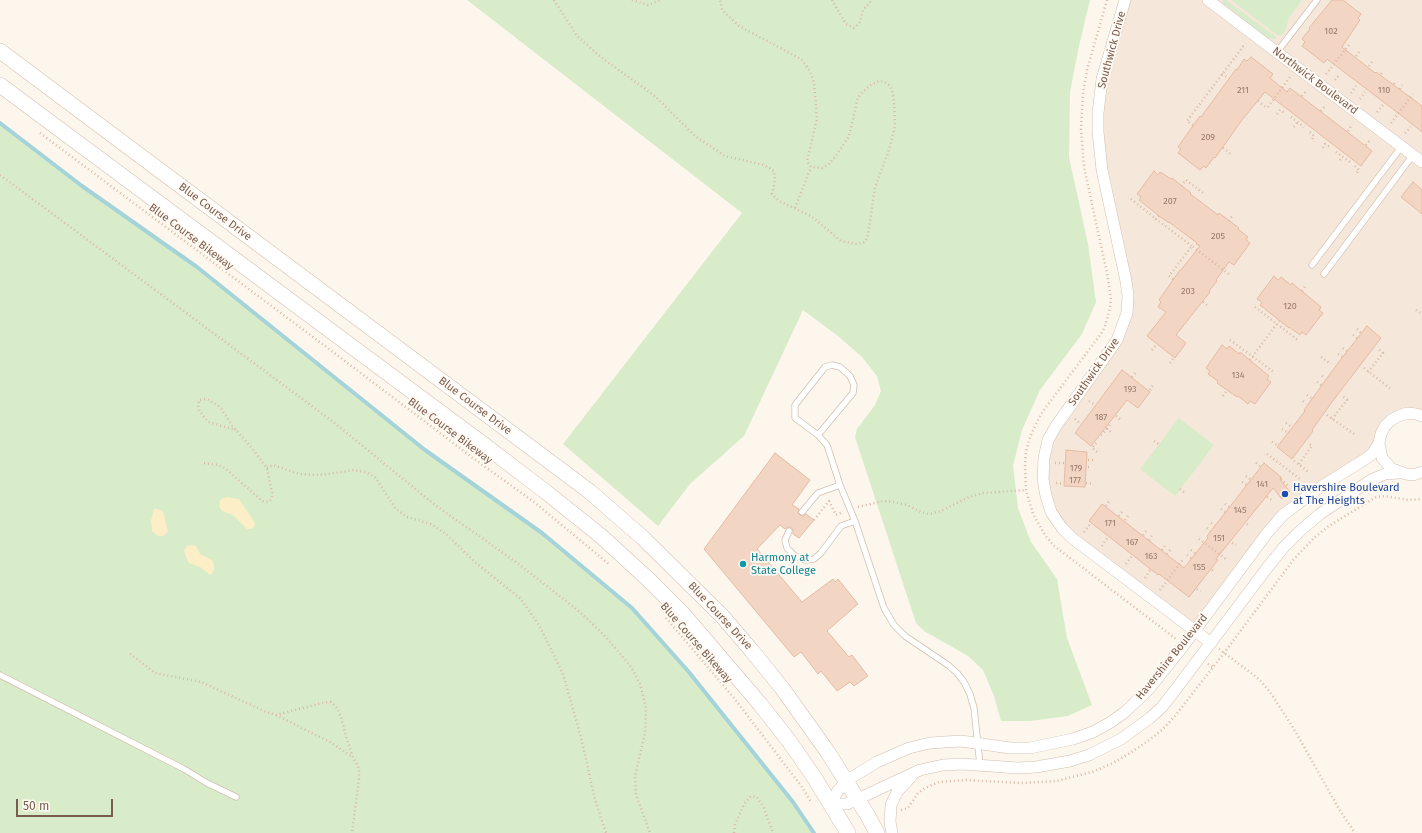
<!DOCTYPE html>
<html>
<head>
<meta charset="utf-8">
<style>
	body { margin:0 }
	#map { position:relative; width:1422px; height:833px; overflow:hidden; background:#fdf6ec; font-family:"Fira Sans",sans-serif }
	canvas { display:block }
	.scale { position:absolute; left:16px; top:799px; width:97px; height:18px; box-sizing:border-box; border:2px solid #7a5c4d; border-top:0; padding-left:5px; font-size:12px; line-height:14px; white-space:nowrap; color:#7a5c4d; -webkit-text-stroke:3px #fffaf3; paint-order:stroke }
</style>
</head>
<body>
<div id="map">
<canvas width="1422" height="833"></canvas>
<div class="scale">50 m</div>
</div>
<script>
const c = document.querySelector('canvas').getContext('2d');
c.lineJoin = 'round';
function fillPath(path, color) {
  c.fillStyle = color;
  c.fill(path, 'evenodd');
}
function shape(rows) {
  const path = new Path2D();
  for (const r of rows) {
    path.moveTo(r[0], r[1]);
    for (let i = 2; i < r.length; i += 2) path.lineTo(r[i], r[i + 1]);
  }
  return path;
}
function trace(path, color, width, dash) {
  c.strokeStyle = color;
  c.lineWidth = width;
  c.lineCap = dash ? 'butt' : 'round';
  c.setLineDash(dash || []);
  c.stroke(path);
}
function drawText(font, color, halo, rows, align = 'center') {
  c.font = font + ' "Fira Sans",sans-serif';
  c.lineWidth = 3.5;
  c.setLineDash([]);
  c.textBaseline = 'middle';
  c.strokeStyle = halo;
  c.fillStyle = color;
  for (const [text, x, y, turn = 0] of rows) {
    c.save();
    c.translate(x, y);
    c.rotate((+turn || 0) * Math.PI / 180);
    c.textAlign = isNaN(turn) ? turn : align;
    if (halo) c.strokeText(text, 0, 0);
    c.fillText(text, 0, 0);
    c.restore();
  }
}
const residential = shape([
	[1124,0,1422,0,1422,416,1399,416,1379,443,1300,501,1194,631,1072,538,1051,512,1044,458,1127,313,1098,113]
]);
const green = shape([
	[467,0,1090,0,1079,46,1070,92,1069,157,1088,244,1096,302,1082,334,1040,390,1022,430,1013,466,1018,508,1031,542,1057,579,1067,638,1092,705,1068,716,1030,721,1001,721,994,696,983,670,968,656,924,631,916,623,855,437,857,429,875,405,881,391,877,376,862,357,838,336,803,310,744,436,690,484,658,526,563,444,742,213],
	[1222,0,1226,0,1275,36,1276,39,1268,38,1224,4],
	[1231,0,1302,0,1288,20,1286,30,1281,36,1277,35],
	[0,123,82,186,197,267,425,450,542,533,632,608,688,671,793,802,814,833,0,833],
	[1179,418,1214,445,1175,496,1140,469]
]);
const sand = shape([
	[226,497,239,499,255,523,254,527,251,529,247,529,233,515,222,511,219,506,220,500],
	[154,509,158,509,162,511,164,515,168,532,163,536,158,536,152,531,151,521],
	[191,545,196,546,200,554,212,560,214,565,214,570,212,574,209,574,200,567,189,563,186,557,184,550,187,546]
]);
const stream = shape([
	[0,123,82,186,197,267,425,450,542,533,632,608,688,671,793,802,814,833]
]);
const building = shape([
	[1332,0,1343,0,1361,14,1358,18,1360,20,1342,47,1375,73,1376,72,1422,106,1422,132,1402,116,1327,59,1324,63,1302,46,1305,42,1302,39,1310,29,1309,28,1332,0],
	[1251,57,1273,74,1270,78,1287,92,1290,88,1372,151,1361,166,1265,92,1242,120,1215,158,1214,157,1206,168,1204,166,1200,170,1178,153,1181,149,1178,147,1200,116,1201,117,1236,69,1237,70,1244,59,1247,61,1251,57],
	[1154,171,1158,175,1160,172,1171,179,1172,178,1191,193,1190,194,1201,202,1218,215,1219,213,1239,228,1238,229,1248,237,1246,240,1250,243,1234,265,1229,262,1216,280,1217,281,1209,291,1210,292,1176,335,1186,343,1175,358,1147,336,1166,312,1158,307,1161,302,1159,300,1180,270,1181,270,1200,246,1196,244,1197,243,1169,222,1169,223,1159,216,1139,200,1141,197,1137,194,1154,171],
	[1413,182,1422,190,1422,214,1401,197,1413,182],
	[1274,276,1278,280,1281,277,1291,285,1292,283,1321,307,1319,310,1323,313,1306,335,1302,332,1300,335,1289,327,1289,328,1260,305,1262,302,1257,299,1274,276],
	[1367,326,1381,338,1332,402,1312,430,1313,431,1292,459,1277,447,1305,411,1304,410,1338,363,1367,326],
	[1222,345,1227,349,1229,346,1239,354,1240,352,1269,376,1267,379,1271,382,1255,404,1250,401,1248,404,1238,396,1237,397,1217,383,1218,381,1208,374,1210,371,1206,368,1222,345],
	[1122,370,1150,392,1138,408,1127,400,1091,446,1075,433,1122,370],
	[1066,450,1087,452,1085,487,1064,486,1066,450],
	[775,453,810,480,792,505,799,509,798,513,800,515,803,516,806,514,814,520,799,538,793,534,793,530,791,527,788,527,785,529,780,525,757,549,802,602,833,579,835,582,838,579,858,604,827,631,849,657,852,655,868,676,854,686,850,682,837,691,821,671,818,674,801,652,794,657,704,549,775,453],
	[1264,463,1281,477,1280,479,1290,492,1282,499,1273,488,1216,559,1218,560,1189,597,1159,574,1158,575,1089,521,1102,504,1184,568,1208,538,1207,536,1264,463]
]);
const path = shape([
	[554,0,577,36,602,58,655,96,695,136,725,156,764,165,774,171,775,180,772,194,779,201,811,216,841,241,857,244,865,242,868,235,875,187,889,150,895,126,894,102,892,90,890,86,885,82,879,81,869,86,858,97,849,136,836,156,828,165,822,168,811,167,807,161,817,119,814,83,810,71,801,59,739,26,722,10,720,0],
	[632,0,648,5,661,0],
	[832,0,846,24,854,28,860,22,863,10,872,0],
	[1107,0,1087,70,1083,93,1081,129,1084,167,1107,273,1111,299,1110,307,1107,320,1103,331,1043,411,1037,422,1030,437,1026,452,1025,465,1026,490,1033,514,1045,535,1053,545,1176,639],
	[1356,56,1359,52],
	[1369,66,1372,62],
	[1222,74,1228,78],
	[1326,74,1349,45],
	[1381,74,1383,71],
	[1335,80,1340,74],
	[1394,84,1396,81],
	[1400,89,1402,85],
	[1351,93,1356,86],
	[1302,96,1307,90],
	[1360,99,1365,92],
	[1258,101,1267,108],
	[1268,107,1290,77],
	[1321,111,1326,105],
	[1377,112,1383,105],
	[1277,114,1280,110,1285,113],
	[1291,117,1304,127],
	[1391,123,1413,94],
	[1193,125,1187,121,1245,44],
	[1294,127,1297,123],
	[1348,131,1352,124],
	[1310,132,1314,136,1312,140],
	[40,133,329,349,473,458,534,502,610,565],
	[1405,133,1411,127],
	[1366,145,1371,139],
	[1223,148,1232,155],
	[1323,148,1325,144,1330,147],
	[1336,152,1350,162],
	[1340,160,1342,157],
	[1355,166,1359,170,1357,173],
	[0,175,332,421,435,505,516,562,580,612,606,637,632,668,640,684,646,708,645,733,635,776,636,795,650,833],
	[1181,186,1186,180,1203,193],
	[1131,199,1156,219],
	[795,208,811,167],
	[1159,216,1156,219,1192,246],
	[1229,221,1232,216],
	[1173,279,1169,276,1192,246,1230,275],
	[1302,291,1306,285],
	[1203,302,1207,305],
	[1255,307,1299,341],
	[1416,310,1422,314],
	[1357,329,1361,333],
	[1353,335,1357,338],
	[1230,340,1275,373],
	[1343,348,1347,351],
	[1152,350,1156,345],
	[1338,354,1343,357],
	[1321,357,1331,364],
	[1250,360,1279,321],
	[1170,363,1173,359],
	[1364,368,1392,390],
	[1368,372,1383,353,1378,349],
	[1322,376,1325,379],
	[1132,377,1136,372],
	[1317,382,1321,385],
	[1150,390,1153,385],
	[1307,395,1311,398],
	[1223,396,1227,390],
	[1089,401,1095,405],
	[1303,401,1306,404],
	[1327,415,1354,434],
	[1116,416,1121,420],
	[1075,419,1081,424],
	[1332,419,1347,400,1342,396],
	[1286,423,1291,427],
	[1107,429,1111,423],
	[1282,429,1287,432],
	[1101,435,1107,429,1111,432],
	[1154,441,1159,444],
	[1272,442,1277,445],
	[1097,452,1092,448,1097,442],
	[1267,454,1300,479],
	[1088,460,1093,460],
	[1294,461,1310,473],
	[204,463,218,465,225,468,262,501,266,502,270,501,272,498,272,493,267,468,251,447,236,430,233,427,220,407,207,399,199,400,198,405,199,410,208,422,236,430],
	[1055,463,1065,463],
	[1256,463,1261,467],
	[1299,464,1312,446,1308,443],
	[1088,467,1092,467],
	[267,468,273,465,299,474,320,475,354,470,366,472,375,477,396,509,407,517,431,524,447,535,476,563,521,599,539,625,563,674,581,737,595,800,606,833],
	[1246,476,1251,480],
	[1281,479,1290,487],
	[1242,482,1247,485],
	[1056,483,1063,484],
	[1086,483,1094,484],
	[1180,489,1185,493],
	[1267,497,1273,501],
	[1225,504,1229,507],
	[1106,506,1109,501],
	[858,507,883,501,894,502,907,505,921,512,930,514,941,511,969,497,983,493,1026,490],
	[1221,509,1225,512],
	[1119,516,1123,511],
	[814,520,829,501,836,515,843,512],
	[1125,520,1128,516],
	[1211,523,1215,525],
	[1247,524,1250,526],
	[1207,528,1210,531],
	[1084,532,1091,523],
	[1143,535,1147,530],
	[1199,539,1226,559],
	[1149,540,1153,534],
	[1232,543,1236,545],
	[1102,546,1108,537],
	[1162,550,1166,544],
	[1191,550,1195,553],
	[1167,554,1172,548],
	[1187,555,1191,558],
	[1126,564,1132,556],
	[1212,570,1215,572],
	[1145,578,1150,570],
	[1197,589,1201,591],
	[1160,590,1184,558],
	[666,618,734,698,802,787,811,802],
	[1219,649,1259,679,1270,692,1294,729,1339,809,1355,833],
	[130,654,155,673,201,682,264,711,276,715,322,703,331,702,337,708,341,717,347,740,353,757,359,769,359,779,352,833],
	[1208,664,1213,667],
	[276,715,332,743,352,757],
	[901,810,908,808,918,793,925,788,939,782,965,780,1021,783,1057,781,1095,771,1113,763,1130,753,1148,741,1162,730,1175,716,1224,653,1294,559,1315,537,1329,526,1376,497,1385,496,1408,500,1422,499],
	[734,833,735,825,744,804,751,796,757,797,764,808,773,833]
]);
const lane = shape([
	[1277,52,1317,0],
	[1312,265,1402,146],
	[1324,274,1413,155],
	[818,435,853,393,854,385,850,376,840,367,832,365,825,367,795,405,795,418,818,435,827,445,840,485,855,521,884,608,894,625,905,636,948,665,957,673,964,682,970,694,974,708,980,765],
	[802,512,818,493,840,485],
	[789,531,785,540,787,548,795,556,805,560,814,559,821,553,841,526,855,521],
	[0,675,184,769,207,783,236,797]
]);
const street = shape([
	[1125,0,1102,79,1098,113,1098,132,1102,170,1126,281,1128,296,1127,313,1117,340,1056,426,1048,440,1044,458,1043,479,1046,496,1051,512,1062,528,1072,538,1211,643],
	[1208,0,1422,162],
	[1422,416,1416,414,1407,413,1399,416,1391,420,1385,426,1381,434,1379,443,1382,458,1392,469,1406,474,1413,475,1422,472],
	[1379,443,1373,453,1367,458,1316,490,1283,515,1268,532,1184,645,1149,689,1125,712,1111,722,1093,732,1073,739,1030,748,1010,748,961,741,930,743,909,748,877,762,846,781,837,792,831,804,847,804,920,770,943,765,962,764,1018,768,1036,767,1070,761,1089,755,1121,739,1150,718,1162,707,1176,689,1267,568,1284,547,1301,530,1320,514,1371,480,1385,474,1399,473],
	[892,833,890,822,891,805,897,792,911,777]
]);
const secondary = shape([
	[0,51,589,491,643,538,723,617,752,651,782,688,827,751,868,816,877,833],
	[0,85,483,444,546,492,601,536,649,580,684,615,760,704,789,741,814,777,848,833]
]);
const markers = [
	[1285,494,4,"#1a4fb4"],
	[743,564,4,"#0f9aa8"]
];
const numberNames = [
	["102",1331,31],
	["211",1243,90],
	["110",1384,90],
	["209",1208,137],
	["207",1170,201],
	["205",1218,236],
	["203",1188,291],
	["120",1290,306],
	["134",1238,375],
	["193",1130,389],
	["187",1101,417],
	["179",1076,468],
	["177",1075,480],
	["141",1262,484],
	["145",1240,510],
	["171",1110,523],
	["151",1219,538],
	["167",1132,542],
	["163",1151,556],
	["155",1199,567]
];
const streetNames = [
	["Southwick Drive",1112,50,-75],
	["Northwick Boulevard",1315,81,37],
	["Blue Course Drive",215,212,37],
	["Blue Course Bikeway",191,237,37],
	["Southwick Drive",1094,372,-55],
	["Blue Course Drive",475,406,37],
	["Blue Course Bikeway",450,431,37],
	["Blue Course Drive",720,616,47],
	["Blue Course Bikeway",696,643,49],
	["Havershire Boulevard",1172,657,-51]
];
const transitNames = [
	["Havershire Boulevard",1293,488],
	["at The Heights",1293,501]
];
const cultureNames = [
	["Harmony at",751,558],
	["State College",751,571]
];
fillPath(residential, '#f5e8da');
fillPath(green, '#d8ecc9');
fillPath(sand, '#fcefc7');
trace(stream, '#a5d3da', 4);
fillPath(building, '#f3d5c3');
trace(building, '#e6bba3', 1);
trace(lane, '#d1beb0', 7);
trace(street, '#d1beb0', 12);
trace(secondary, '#d6c0b0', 16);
trace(path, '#d9b8a5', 2.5, [1, 3]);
trace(lane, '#fff', 5.5);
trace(street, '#fff', 11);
trace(secondary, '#fff', 15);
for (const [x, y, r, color] of markers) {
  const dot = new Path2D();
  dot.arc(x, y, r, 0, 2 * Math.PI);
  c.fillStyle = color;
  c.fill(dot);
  trace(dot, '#fffaf3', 1.5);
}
drawText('9px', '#987a6a', null, numberNames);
drawText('11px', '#7a5c4d', '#fffaf3', streetNames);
drawText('11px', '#164399', '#fffaf3', transitNames, 'left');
drawText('11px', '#0d838f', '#fffaf3', cultureNames, 'left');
</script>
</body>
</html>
